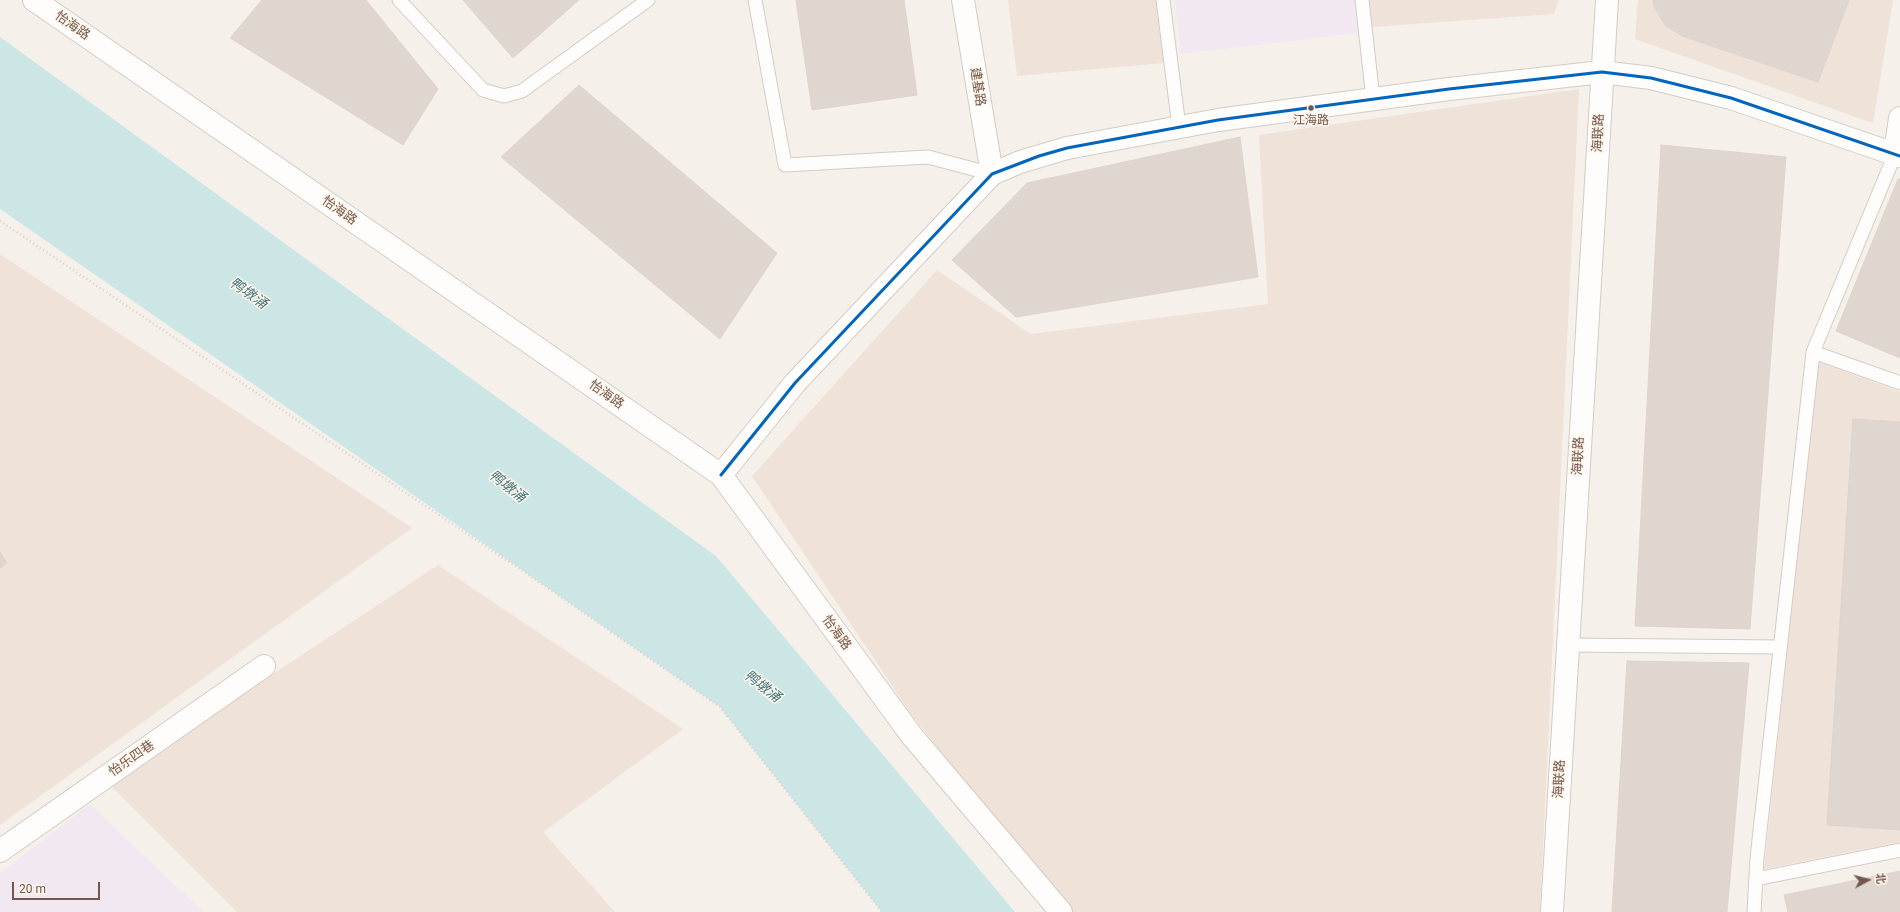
<!DOCTYPE html>
<html>
<head>
<meta charset="utf-8">
<style>
	body { margin:0 }
	#map { position:relative; width:1900px; height:912px; overflow:hidden; background:#f6f0ea; font-family:Roboto,"Noto Sans SC",sans-serif }
	canvas { display:block }
	.north { position:absolute; left:1848px; top:860px; width:40px; height:40px; -webkit-text-stroke:3px #fef5eb; paint-order:stroke; rotate:83deg; font-size:11px; font-weight:700; line-height:16px; text-align:center; color:#72574c }
	.north::after { content:''; display:block; margin:auto; width:14px; height:18px; background:#72574c; clip-path:polygon(50% 0,100% 100%,50% 72%,0 100%) }
	.scale { position:absolute; left:12px; top:882px; width:88px; height:18px; box-sizing:border-box; border:2px solid #72574c; border-top:0; padding-left:5px; font-size:12px; line-height:14px; white-space:nowrap; color:#72574c; -webkit-text-stroke:3px #fef5eb; paint-order:stroke }
</style>
</head>
<body>
<div id="map">
<canvas width="1900" height="912"></canvas>
<div class="north">北</div>
<div class="scale">20 m</div>
</div>
<script>
const c = document.querySelector('canvas').getContext('2d');
c.lineJoin = 'round';
function fillPath(path, color) {
  c.fillStyle = color;
  c.fill(path, 'evenodd');
}
function shape(rows) {
  const path = new Path2D();
  for (const r of rows) {
    path.moveTo(r[0], r[1]);
    for (let i = 2; i < r.length; i += 2) path.lineTo(r[i], r[i + 1]);
  }
  return path;
}
function trace(path, color, width, dash) {
  c.strokeStyle = color;
  c.lineWidth = width;
  c.lineCap = dash ? 'butt' : 'round';
  c.setLineDash(dash || []);
  c.stroke(path);
}
function drawText(font, color, halo, rows, align = 'center') {
  c.font = font + ' Roboto,"Noto Sans SC",sans-serif';
  c.lineWidth = 3;
  c.setLineDash([]);
  c.textBaseline = 'middle';
  c.strokeStyle = halo;
  c.fillStyle = color;
  for (const [text, x, y, turn = 0] of rows) {
    c.save();
    c.translate(x, y);
    c.rotate((+turn || 0) * Math.PI / 180);
    c.textAlign = isNaN(turn) ? turn : align;
    if (halo) c.strokeText(text, 0, 0);
    c.fillText(text, 0, 0);
    c.restore();
  }
}
const residential = shape([
	[1008,0,1156,0,1164,63,1017,76],
	[1369,0,1559,0,1554,14,1371,27],
	[1638,0,1893,0,1873,123,1635,39],
	[1579,89,1540,912,1072,912,1016,845,911,714,752,476,937,270,1031,334,1268,304,1259,135],
	[0,254,412,528,0,825],
	[1818,362,1900,392,1900,842,1764,869],
	[438,565,683,729,543,832,615,912,237,912,108,783]
]);
const education = shape([
	[1175,0,1355,0,1359,33,1181,54],
	[90,804,203,912,0,912,0,873]
]);
const water = shape([
	[0,37,716,556,1015,912,882,912,720,707,0,209]
]);
const building = shape([
	[262,0,366,0,438,89,403,145,230,38,262,0],
	[463,0,579,0,513,58,463,0],
	[796,0,904,0,917,95,812,110,796,0],
	[1653,0,1849,0,1818,82,1682,36,1665,25,1654,7,1653,0],
	[579,85,777,253,720,339,501,157,579,85],
	[1240,137,1258,277,1016,317,952,260,1027,183,1240,137],
	[1661,145,1786,157,1750,629,1635,626,1661,145],
	[1898,179,1900,179,1900,358,1836,331,1898,179],
	[1853,419,1900,422,1900,830,1827,825,1853,419],
	[0,552,7,563,0,568,0,552],
	[1627,661,1749,663,1727,912,1612,912,1627,661],
	[1900,871,1900,912,1788,912,1784,895,1900,871]
]);
const path = shape([
	[0,221,545,586,720,707,882,912]
]);
const service = shape([
	[399,0,483,90,504,96,522,91,648,0],
	[755,0,785,165,928,157,992,174],
	[1163,0,1179,127],
	[1362,0,1373,99],
	[1813,352,1900,383],
	[1568,645,1780,647],
	[1756,879,1900,850],
	[1754,912,1757,858,1813,352,1895,154]
]);
const minor = shape([
	[34,0,721,475,912,736,1061,912],
	[1895,154,1900,118],
	[721,475,795,383,992,174],
	[0,851,264,666]
]);
const tertiary = shape([
	[963,0,992,174,1020,162,1067,148,1218,120,1449,89,1602,72,1651,78,1731,98,1900,156],
	[1552,912,1607,0]
]);
const bus1 = shape([
	[721,475,795,383,992,174,1039,156,1067,148,1218,120,1449,89,1602,72,1651,78,1731,98,1900,156]
]);
const markers = [
	[1311,108,3.5,"#72574c"]
];
const busNames = [
	["江海路",1311,121]
];
const streetNames = [
	["怡海路",72,26,35],
	["建基路",977,87,81],
	["海联路",1599,133,-87],
	["怡海路",339,211,35],
	["怡海路",606,395,35],
	["海联路",1579,456,-87],
	["怡海路",836,633,54],
	["怡乐四巷",132,759,-35],
	["海联路",1560,779,-87]
];
const waterNames = [
	["鸭墩涌",248,294,35],
	["鸭墩涌",507,487,38],
	["鸭墩涌",762,687,38]
];
fillPath(residential, '#efe2d8');
fillPath(education, '#f2e8f1');
fillPath(water, '#cce6e5');
fillPath(building, '#dfd6d0');
trace(building, '#dfd3cc', 1);
trace(service, '#d3ccc5', 15);
trace(minor, '#d3ccc5', 24);
trace(tertiary, '#d3ccc5', 24);
trace(path, '#d7cfcb', 2.5, [1, 3]);
trace(service, '#fefdfc', 13);
trace(minor, '#fefdfc', 22);
trace(tertiary, '#fefdfc', 22);
trace(bus1, '#0065bd', 3);
for (const [x, y, r, color] of markers) {
  const dot = new Path2D();
  dot.arc(x, y, r, 0, 2 * Math.PI);
  c.fillStyle = color;
  c.fill(dot);
  trace(dot, '#fef5eb', 1.5);
}
drawText('12px', '#72574c', '#fef5eb', busNames);
drawText('13px', '#72574c', '#fef5eb', streetNames);
drawText('italic 14px', '#43787e', '#fef5eb', waterNames);
</script>
</body>
</html>
